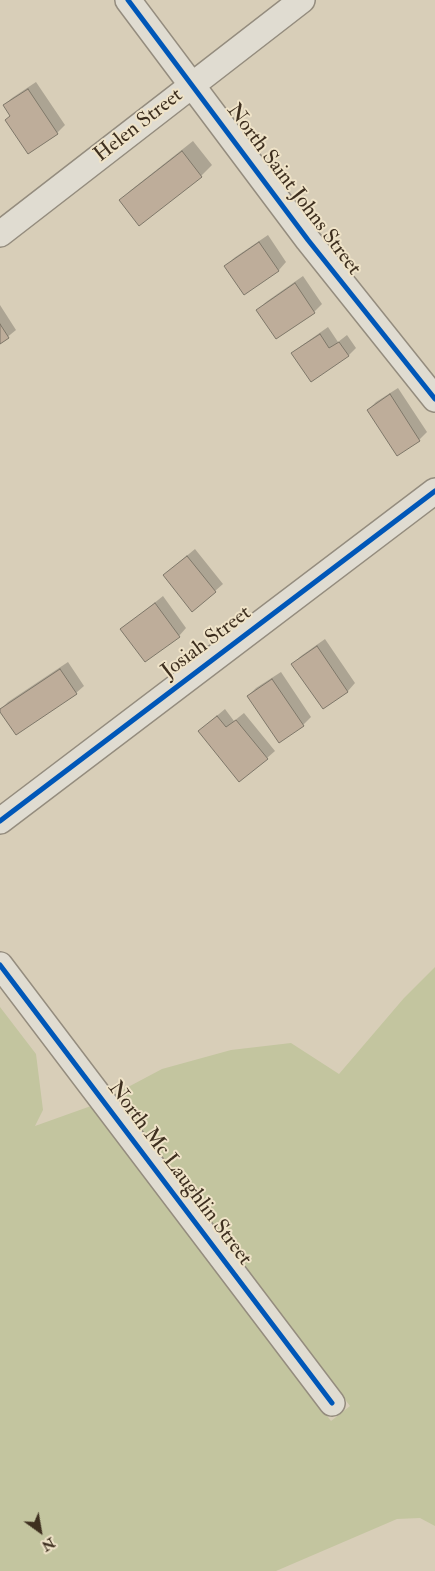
<!DOCTYPE html>
<html>
<head>
<meta charset="utf-8">
<style>
	body { margin:0 }
	#map { position:relative; width:435px; height:1571px; overflow:hidden; background:#d8ceb8; font-family:"IM FELL Double Pica",serif }
	canvas { display:block }
	.north { position:absolute; left:15px; top:1506px; width:50px; height:50px; -webkit-text-stroke:4px #efe3c8; paint-order:stroke; rotate:148deg; font-size:14px; font-weight:700; line-height:20px; text-align:center; color:#3e2f1f }
	.north::after { content:''; display:block; margin:auto; width:18px; height:22px; background:#3e2f1f; clip-path:polygon(50% 0,100% 100%,50% 72%,0 100%) }
</style>
</head>
<body>
<div id="map">
<canvas width="435" height="1571"></canvas>
<div class="north">N</div>
</div>
<script>
const c = document.querySelector('canvas').getContext('2d');
c.lineJoin = 'round';
function fillPath(path, color) {
  c.fillStyle = color;
  c.fill(path, 'evenodd');
}
function shape(rows) {
  const path = new Path2D();
  for (const r of rows) {
    path.moveTo(r[0], r[1]);
    for (let i = 2; i < r.length; i += 2) path.lineTo(r[i], r[i + 1]);
  }
  return path;
}
function trace(path, color, width, dash) {
  c.strokeStyle = color;
  c.lineWidth = width;
  c.lineCap = dash ? 'butt' : 'round';
  c.setLineDash(dash || []);
  c.stroke(path);
}
function drawText(font, color, halo, rows, align = 'center') {
  c.font = font + ' "IM FELL Double Pica",serif';
  c.lineWidth = 4;
  c.setLineDash([]);
  c.textBaseline = 'middle';
  c.strokeStyle = halo;
  c.fillStyle = color;
  for (const [text, x, y, turn = 0] of rows) {
    c.save();
    c.translate(x, y);
    c.rotate((+turn || 0) * Math.PI / 180);
    c.textAlign = isNaN(turn) ? turn : align;
    if (halo) c.strokeText(text, 0, 0);
    c.fillText(text, 0, 0);
    c.restore();
  }
}
const green = shape([
	[435,967,435,1526,420,1518,397,1519,276,1571,0,1571,0,1007,36,1054,43,1110,35,1126,91,1106,331,1421,350,1406,113,1095,162,1069,231,1050,291,1043,339,1074,404,998]
]);
const shadow = shape([
	[36,82,65,125,57,133,28,153,11,115,4,105,12,98],
	[193,141,212,165,201,176,139,225,120,201,131,190],
	[268,235,286,262,279,270,245,293,226,266,234,258],
	[303,276,322,304,314,312,258,310,266,302],
	[0,305,16,330,0,343],
	[328,327,338,342,347,335,356,348,348,356,293,353,301,346],
	[398,388,427,432,419,440,397,454,368,410,376,402],
	[195,549,223,584,215,591,172,568],
	[163,596,186,628,179,636,122,629],
	[325,639,355,683,348,691,324,708,293,664,301,656],
	[68,662,84,686,76,693,0,710,8,702],
	[281,672,311,717,303,725,279,741,248,696,256,688],
	[225,709,234,721,244,713,275,751,267,758,207,724]
]);
const building = shape([
	[28,89,58,134,28,154,5,120,10,116,3,105,28,89],
	[182,151,202,177,139,226,119,200,182,151],
	[259,242,279,271,244,295,224,266,259,242],
	[295,283,315,313,276,339,256,310,295,283],
	[0,324,9,338,0,344,0,324],
	[320,334,329,348,339,342,349,356,311,382,291,353,320,334],
	[390,394,420,441,397,456,367,410,390,394],
	[187,556,216,592,192,612,163,575,187,556],
	[155,603,180,637,145,662,120,629,155,603],
	[317,646,348,692,323,709,291,664,317,646],
	[60,669,77,694,16,735,0,712,0,709,60,669],
	[272,679,304,726,279,743,247,696,272,679],
	[217,716,226,727,236,720,268,759,239,782,198,731,217,716]
]);
const minor = shape([
	[128,0,308,240,435,399],
	[0,234,302,0],
	[0,821,435,491],
	[0,965,332,1403]
]);
const cycleway = shape([
	[128,0,308,240,435,399],
	[0,821,435,491],
	[0,965,332,1403]
]);
const streetNames = [
	["Helen Street",139,126,-38],
	["North Saint Johns Street",293,190,53],
	["Josiah Street",207,643,-37],
	["North Mc Laughlin Street",179,1174,53]
];
fillPath(green, '#c3c59f');
fillPath(shadow, '#0003');
fillPath(building, '#bead9a');
trace(building, '#7e7769', 1);
trace(minor, '#948c7e', 28);
trace(minor, '#e0dcd1', 25);
trace(cycleway, '#0057b8', 5);
drawText('21px', '#3e2f1f', '#efe3c8', streetNames);
</script>
</body>
</html>
